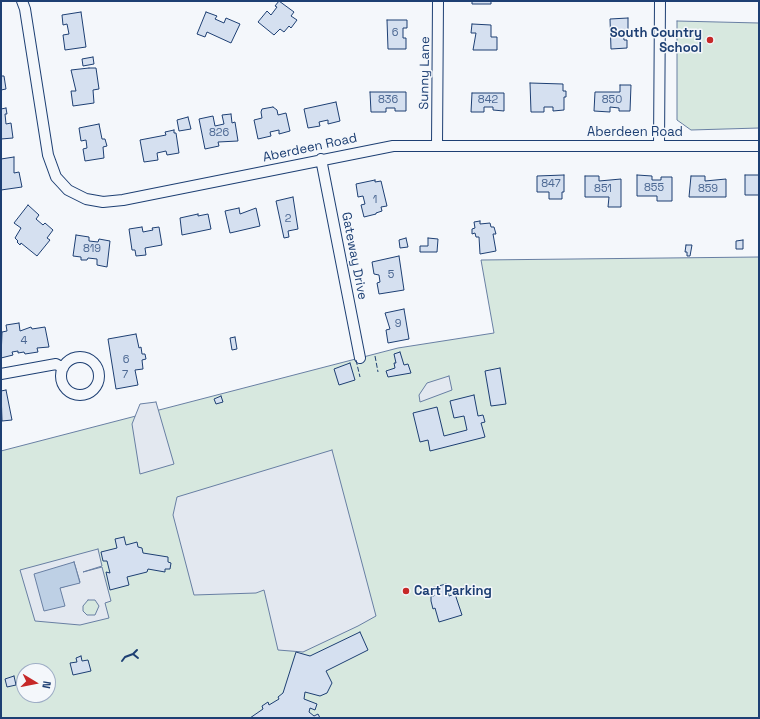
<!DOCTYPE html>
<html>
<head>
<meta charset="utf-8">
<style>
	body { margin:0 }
	#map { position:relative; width:760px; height:719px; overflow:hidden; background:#f4f7fb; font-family:"Space Grotesk",sans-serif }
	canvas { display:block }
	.frame { position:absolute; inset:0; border:2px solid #1d3f73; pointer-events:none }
	.north { position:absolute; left:16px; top:663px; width:40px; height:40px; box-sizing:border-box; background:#f4f7fb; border:1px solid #9eadc5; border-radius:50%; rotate:100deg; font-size:11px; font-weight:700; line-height:16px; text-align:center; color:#1d3f73 }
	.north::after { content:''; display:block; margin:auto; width:14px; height:18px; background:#c62828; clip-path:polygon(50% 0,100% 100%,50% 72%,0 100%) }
</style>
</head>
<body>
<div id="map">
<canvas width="760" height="719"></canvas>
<div class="frame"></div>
<div class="north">N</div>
</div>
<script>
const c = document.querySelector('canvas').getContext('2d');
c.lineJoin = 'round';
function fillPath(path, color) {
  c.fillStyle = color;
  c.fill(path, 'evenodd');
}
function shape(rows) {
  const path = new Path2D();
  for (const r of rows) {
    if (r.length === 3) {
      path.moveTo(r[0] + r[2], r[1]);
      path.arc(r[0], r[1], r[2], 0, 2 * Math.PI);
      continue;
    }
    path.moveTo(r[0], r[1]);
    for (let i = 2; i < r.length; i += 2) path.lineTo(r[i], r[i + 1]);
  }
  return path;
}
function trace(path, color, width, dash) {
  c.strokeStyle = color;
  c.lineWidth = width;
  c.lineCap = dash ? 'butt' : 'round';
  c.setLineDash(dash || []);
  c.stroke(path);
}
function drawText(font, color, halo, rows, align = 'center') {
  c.font = font + ' "Space Grotesk",sans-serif';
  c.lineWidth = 3;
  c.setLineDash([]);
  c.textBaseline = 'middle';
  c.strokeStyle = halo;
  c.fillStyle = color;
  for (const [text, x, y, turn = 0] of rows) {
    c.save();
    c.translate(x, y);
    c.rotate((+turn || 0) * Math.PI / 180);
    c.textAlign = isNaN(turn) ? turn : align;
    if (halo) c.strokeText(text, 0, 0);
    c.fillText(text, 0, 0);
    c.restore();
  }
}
const green = shape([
	[677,21,759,23,759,128,691,130,677,120,677,21],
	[759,257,759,718,1,718,1,451,398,348,494,333,481,260,759,257],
	[24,671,48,671,48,695,24,695,24,671]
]);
const parking = shape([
	[449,376,452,390,420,402,419,395,427,383,449,376],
	[156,402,174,464,140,474,132,424,140,404,156,402],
	[332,450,376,616,358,626,303,652,278,650,264,590,256,593,194,595,173,515,177,497,332,450],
	[98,549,102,566,83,572,102,567,111,601,105,603,109,618,80,625,35,621,20,570,98,549],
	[74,562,80,582,60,588,74,562],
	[88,600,95,600,99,606,95,615,87,615,83,611,83,606,88,600]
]);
const water = shape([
	[74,562,80,583,60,588,65,606,44,611,34,574,74,562]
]);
const building = shape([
	[279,1,294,12,291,16,297,20,291,28,289,26,284,32,280,29,274,35,258,22,267,11,271,15,277,7,275,6,279,1],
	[472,1,491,1,491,4,472,4,472,1],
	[81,12,86,47,65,50,63,35,69,34,67,24,63,25,62,15,81,12],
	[206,12,217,16,215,19,224,23,226,18,240,24,231,43,207,32,205,37,197,34,206,12],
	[628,18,628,32,623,32,624,40,627,40,627,48,611,49,610,19,628,18],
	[387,20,407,20,407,28,403,28,403,38,406,38,406,49,388,49,387,20],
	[472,24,491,25,491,37,497,37,497,50,473,50,476,33,471,33,472,24],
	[93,57,94,64,83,66,82,59,93,57],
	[89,68,96,68,99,89,93,90,94,103,73,106,71,91,76,91,71,70,89,68],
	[1,76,4,76,6,89,1,90,1,76],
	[530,83,563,84,563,91,566,91,566,97,564,97,564,110,553,111,553,107,544,107,544,112,531,112,530,83],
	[620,85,631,85,630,111,619,111,619,108,610,107,610,112,594,111,595,92,620,92,620,85],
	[370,92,406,92,406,111,395,111,395,108,386,108,386,112,371,112,370,92],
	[472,93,504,93,504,111,493,110,493,107,484,107,484,112,471,112,472,93],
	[336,102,340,121,328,124,328,120,319,122,320,126,308,128,304,109,336,102],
	[273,107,277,110,278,115,286,113,290,131,279,134,279,130,270,132,271,136,258,139,254,120,262,118,261,112,262,109,273,107],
	[6,108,7,114,5,114,6,124,11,123,13,138,1,139,1,109,6,108],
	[231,114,232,123,235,122,238,141,218,142,219,146,205,149,199,119,213,116,215,126,224,124,222,115,231,114],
	[188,117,191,129,179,131,177,120,188,117],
	[99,124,102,139,105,139,107,146,103,147,104,158,85,161,83,149,87,148,86,140,81,141,79,128,99,124],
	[174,130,174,133,176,133,179,153,167,155,166,151,157,153,158,160,144,162,140,140,166,135,165,132,174,130],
	[14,157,14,173,19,172,22,187,1,190,1,159,14,157],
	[564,175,564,192,562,192,562,199,549,199,549,192,537,192,537,176,564,175],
	[637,175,652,176,652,180,661,180,661,177,672,177,672,201,657,201,657,196,637,196,637,175],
	[745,175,759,175,759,202,759,195,745,195,745,175],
	[585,176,599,176,599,181,621,179,621,207,608,207,609,197,585,197,585,176],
	[691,176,705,176,705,181,726,179,726,197,689,197,691,176],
	[375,180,375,182,381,181,387,206,381,207,382,211,376,213,376,214,364,217,361,205,365,204,363,196,358,197,356,184,375,180],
	[293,197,298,229,288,231,289,237,284,238,276,201,293,197],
	[28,205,39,215,36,219,43,225,45,223,53,230,47,238,50,240,37,256,21,243,20,245,17,242,18,241,15,238,21,228,14,223,28,205],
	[239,208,240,214,256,208,260,226,230,233,225,211,239,208],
	[198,214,198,216,208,214,211,229,182,235,180,218,198,214],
	[480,221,480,224,490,223,491,227,494,227,496,234,493,234,496,251,480,254,479,237,476,237,475,233,472,234,472,229,475,228,474,222,480,221],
	[142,227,143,232,153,230,152,228,159,227,162,245,145,248,146,255,136,256,135,250,132,250,129,229,142,227],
	[76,235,89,237,89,241,98,242,99,239,110,241,107,267,97,265,97,259,88,258,87,260,81,260,81,257,73,256,76,235],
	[406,238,408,247,400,248,399,240,406,238],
	[428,238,438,239,437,252,420,252,420,246,428,246,428,238],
	[743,240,743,249,736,249,736,241,743,240],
	[686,245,692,245,690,256,687,256,687,252,685,252,686,245],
	[399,256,404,290,379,294,377,283,380,282,379,275,374,274,372,262,399,256],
	[404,309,409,339,388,343,386,330,390,329,385,313,404,309],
	[19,323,20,331,31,327,32,329,45,327,49,347,37,348,38,352,25,354,24,352,18,353,18,351,12,352,13,355,1,358,2,332,7,331,6,325,19,323],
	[136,334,139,348,141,347,142,354,145,354,146,359,142,360,143,369,135,370,138,385,116,389,108,339,136,334],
	[235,337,237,349,232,350,230,338,235,337],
	[400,352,404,365,408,364,411,373,388,377,386,371,395,368,394,363,396,363,394,354,400,352],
	[350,363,355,380,339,385,334,369,350,363],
	[500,368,506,404,491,406,485,371,500,368],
	[6,390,12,420,2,421,1,391,6,390],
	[474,395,478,416,483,415,485,422,481,423,485,437,430,451,428,440,420,442,413,413,437,407,444,436,467,430,464,416,454,418,450,401,474,395],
	[221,396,223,402,216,404,214,399,221,396],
	[124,537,126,545,137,542,138,547,142,548,143,553,168,557,168,562,171,563,170,569,165,569,165,572,148,569,147,572,127,577,129,585,110,590,106,572,110,573,107,561,103,561,101,552,117,548,115,539,124,537],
	[446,584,449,596,455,594,462,615,439,622,435,608,433,609,431,601,431,596,434,596,431,588,446,584],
	[360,632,368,650,326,671,332,683,327,693,320,696,305,692,304,699,317,704,315,710,310,708,309,712,314,716,318,714,320,718,250,718,263,709,262,706,268,702,269,705,279,699,278,697,283,693,296,652,310,656,360,632],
	[81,656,82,661,88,660,91,671,73,675,70,663,77,662,76,658,81,656],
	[14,676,16,685,7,687,5,679,14,676]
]);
const street = shape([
	[22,1,25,9,48,155,56,177,68,190,86,199,103,202,123,200,393,146,759,146],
	[437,145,438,1],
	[659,145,660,1],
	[321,159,360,358],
	[80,376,19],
	[1,374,56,364,63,368]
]);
const fence = shape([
	[375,356,378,372],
	[356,360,360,377]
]);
const wall = shape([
	[133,654,138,658],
	[122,661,125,657,133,654,137,650]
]);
const markers = [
	[710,40,4,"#c62828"],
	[406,591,4,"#c62828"]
];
const numberNames = [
	["6",395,33],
	["836",388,100],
	["842",488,100],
	["850",612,100],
	["826",219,133],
	["847",551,184],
	["855",654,188],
	["851",603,189],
	["859",708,189],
	["1",375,200],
	["2",288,219],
	["819",92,249],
	["5",391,275],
	["9",398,324],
	["4",24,341],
	["6",126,360],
	["7",125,375]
];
const poiNames = [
	["South Country",702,33],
	["School",702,48],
	["Cart Parking",414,591,"left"]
];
const streetNames = [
	["Sunny Lane",425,73,-89],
	["Aberdeen Road",635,132],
	["Aberdeen Road",310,148,-12],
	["Gateway Drive",354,256,79]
];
fillPath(green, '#d7e8df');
trace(green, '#687fa3', 1);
fillPath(parking, '#e3e8f0');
trace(parking, '#687fa3', 1);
fillPath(water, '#bed0e5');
trace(water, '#687fa3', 1);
fillPath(building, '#d5e0f0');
trace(building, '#1d3f73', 1);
trace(street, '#1d3f73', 12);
trace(street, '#f4f7fb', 10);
trace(fence, '#1d3f73', 1, [5, 2]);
trace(wall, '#1d3f73', 2);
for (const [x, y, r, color] of markers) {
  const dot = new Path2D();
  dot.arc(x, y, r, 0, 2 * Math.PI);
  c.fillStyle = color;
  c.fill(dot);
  trace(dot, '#f4f7fb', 1.5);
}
drawText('11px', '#4b6792', null, numberNames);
drawText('bold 13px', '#1d3f73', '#f4f7fb', poiNames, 'right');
drawText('13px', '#1d3f73', '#f4f7fb', streetNames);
</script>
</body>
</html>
